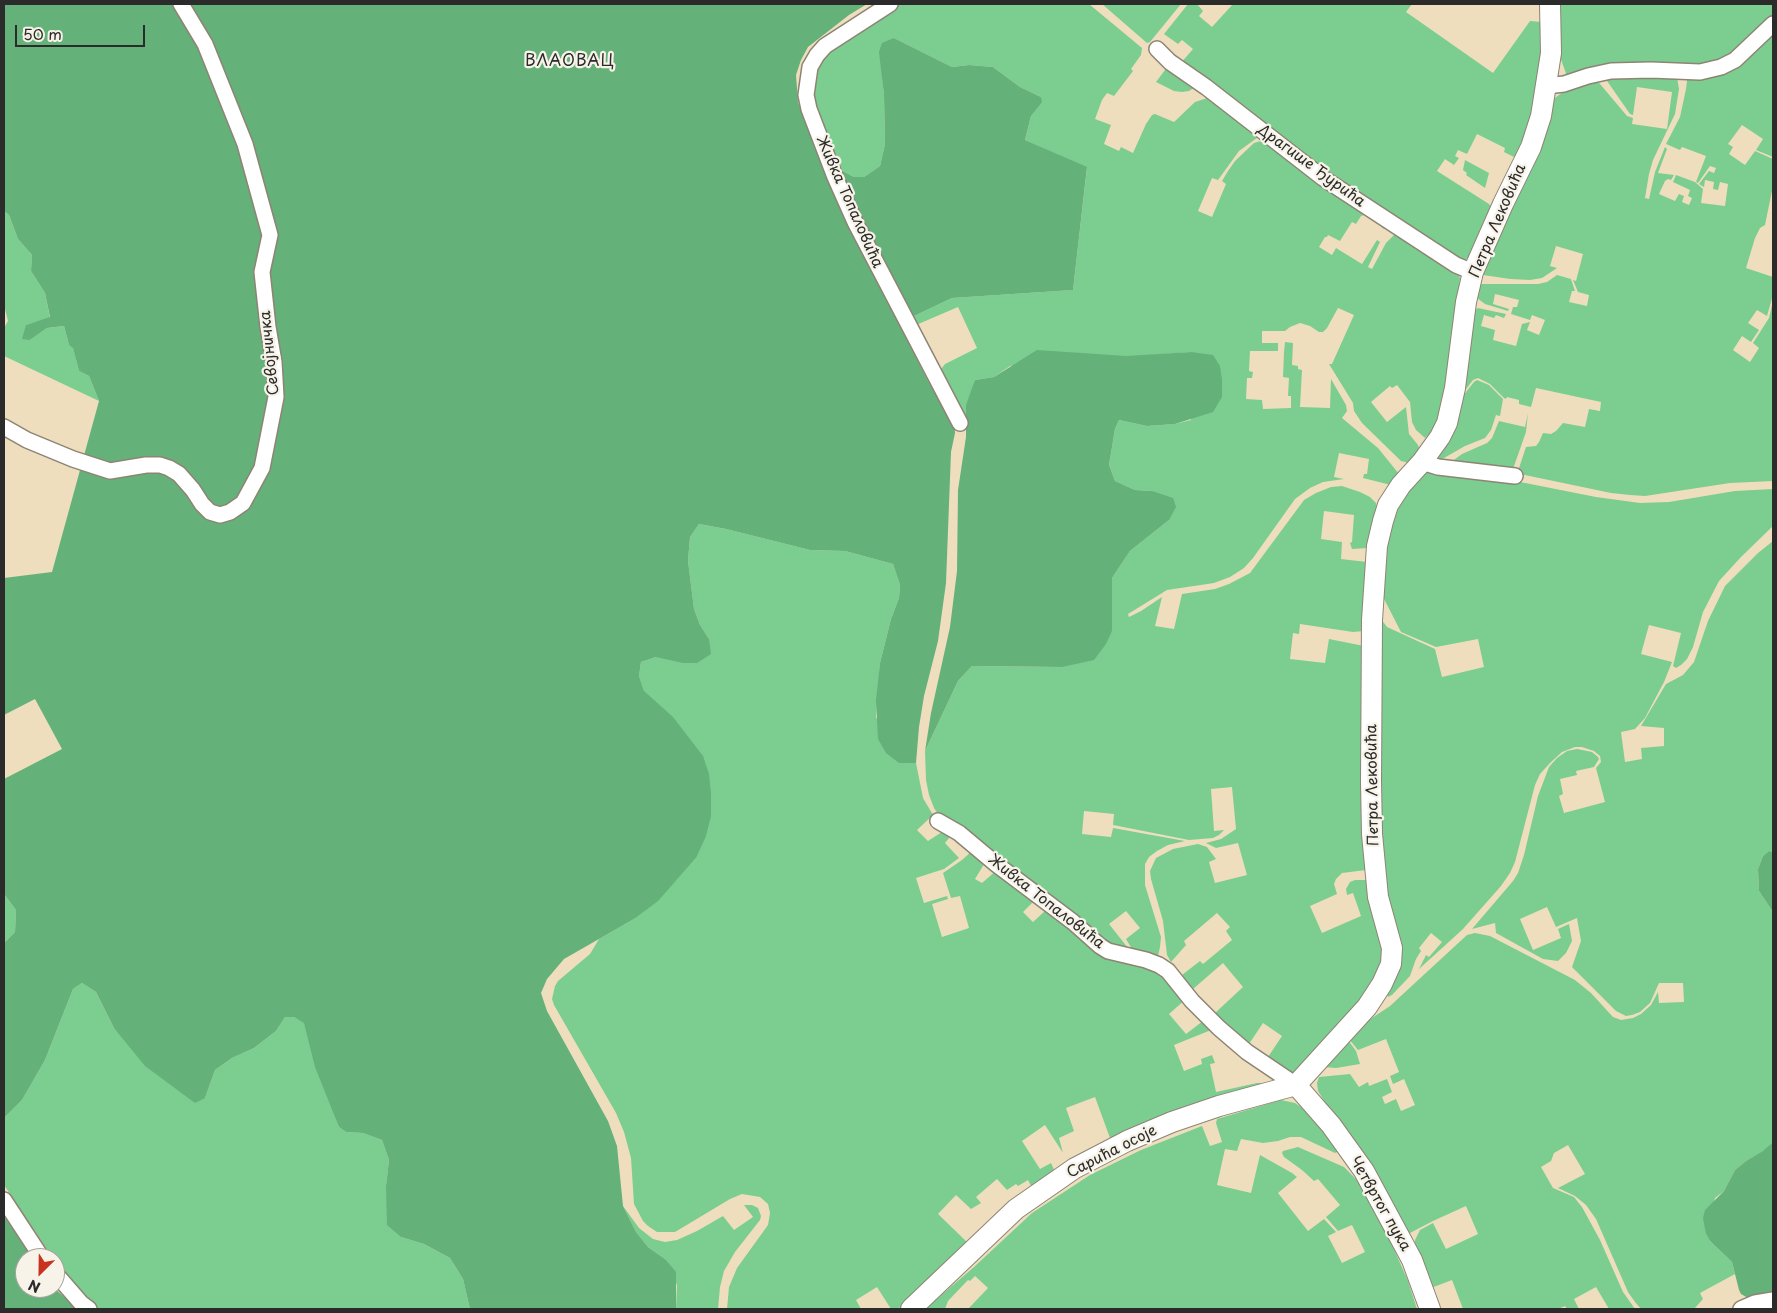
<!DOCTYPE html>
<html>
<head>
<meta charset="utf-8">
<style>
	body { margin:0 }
	#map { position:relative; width:1777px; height:1313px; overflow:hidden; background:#efdebe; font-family:"Playpen Sans",sans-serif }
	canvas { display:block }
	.frame { position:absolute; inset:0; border:5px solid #2b2b2b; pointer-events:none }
	.north { position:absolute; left:15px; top:1248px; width:50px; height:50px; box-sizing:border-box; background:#f7f3e8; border:1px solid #a5a39c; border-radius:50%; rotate:203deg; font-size:14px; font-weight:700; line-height:20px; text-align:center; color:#2b2b2b }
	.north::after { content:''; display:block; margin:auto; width:18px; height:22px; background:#c8321e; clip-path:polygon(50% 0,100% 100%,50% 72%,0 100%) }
	.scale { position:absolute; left:15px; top:25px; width:130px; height:22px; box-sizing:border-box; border:2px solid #2b2b2b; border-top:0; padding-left:6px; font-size:15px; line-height:18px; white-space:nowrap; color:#2b2b2b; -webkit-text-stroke:4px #f7f3e8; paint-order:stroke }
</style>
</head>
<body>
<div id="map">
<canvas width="1777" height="1313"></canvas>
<div class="frame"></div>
<div class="north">N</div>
<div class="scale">50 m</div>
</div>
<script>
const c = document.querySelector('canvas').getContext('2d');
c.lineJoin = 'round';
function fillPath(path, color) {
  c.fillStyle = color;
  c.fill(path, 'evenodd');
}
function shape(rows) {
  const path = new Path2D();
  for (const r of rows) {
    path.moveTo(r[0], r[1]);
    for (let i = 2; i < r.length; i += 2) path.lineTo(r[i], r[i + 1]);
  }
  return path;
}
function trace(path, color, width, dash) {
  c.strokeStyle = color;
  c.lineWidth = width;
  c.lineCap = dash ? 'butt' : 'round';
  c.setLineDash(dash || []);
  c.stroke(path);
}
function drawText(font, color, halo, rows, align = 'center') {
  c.font = font + ' "Playpen Sans",sans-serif';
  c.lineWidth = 4.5;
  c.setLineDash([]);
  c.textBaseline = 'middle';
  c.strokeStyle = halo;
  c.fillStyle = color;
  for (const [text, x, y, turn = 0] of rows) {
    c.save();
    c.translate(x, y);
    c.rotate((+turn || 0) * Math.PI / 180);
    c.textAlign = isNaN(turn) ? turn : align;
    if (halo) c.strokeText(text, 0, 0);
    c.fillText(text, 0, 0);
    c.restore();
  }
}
const green = shape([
	[897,4,1089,4,1142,48,1141,55,1131,69,1133,71,1114,96,1107,93,1102,100,1095,119,1111,125,1104,144,1119,151,1121,147,1133,153,1146,124,1152,115,1155,114,1174,122,1195,102,1210,97,1261,135,1239,151,1218,180,1212,178,1198,211,1212,217,1226,184,1222,181,1228,171,1235,161,1254,143,1264,140,1387,226,1385,229,1382,228,1383,225,1364,215,1361,216,1356,224,1352,222,1340,241,1328,235,1327,237,1325,237,1319,247,1332,255,1336,248,1362,264,1377,240,1380,242,1368,267,1372,269,1386,243,1394,235,1399,235,1458,273,1460,278,1451,362,1439,420,1433,430,1425,438,1416,430,1412,422,1410,402,1397,385,1392,388,1390,386,1371,402,1387,422,1406,407,1409,434,1418,445,1419,448,1409,463,1401,461,1362,423,1354,411,1353,403,1329,364,1332,364,1354,315,1338,308,1327,328,1323,332,1319,332,1310,326,1300,323,1290,327,1285,331,1262,331,1262,343,1278,343,1278,351,1250,351,1249,371,1253,372,1252,378,1247,378,1246,399,1262,400,1263,409,1291,408,1291,396,1288,396,1289,378,1283,377,1284,352,1285,342,1293,343,1292,365,1298,366,1298,369,1302,370,1300,407,1330,408,1331,379,1346,405,1347,411,1342,418,1378,448,1399,474,1391,485,1363,478,1364,474,1367,474,1369,459,1339,453,1334,477,1344,479,1323,482,1310,488,1295,499,1253,558,1244,568,1230,577,1214,583,1167,590,1128,614,1129,617,1141,611,1162,597,1155,626,1174,629,1182,594,1215,589,1229,584,1250,573,1304,500,1316,493,1331,487,1342,486,1360,492,1370,497,1376,503,1377,507,1368,548,1352,549,1350,543,1352,542,1354,515,1324,511,1321,539,1342,542,1341,559,1367,562,1364,631,1353,632,1300,624,1299,634,1293,633,1290,659,1325,663,1329,639,1364,646,1366,870,1342,873,1336,879,1334,884,1337,894,1310,906,1322,933,1361,916,1353,893,1347,895,1346,889,1350,882,1355,880,1367,880,1384,947,1383,961,1366,998,1294,1073,1290,1072,1268,1057,1282,1036,1263,1023,1249,1044,1214,1014,1243,987,1223,963,1193,989,1182,975,1200,961,1203,964,1232,940,1226,931,1230,927,1217,913,1184,941,1186,945,1171,962,1167,955,1163,921,1151,879,1150,871,1156,858,1173,849,1198,844,1207,847,1216,859,1209,862,1215,883,1247,875,1238,843,1216,848,1206,843,1221,839,1236,829,1232,787,1211,789,1214,831,1224,830,1219,835,1213,838,1189,840,1113,825,1114,814,1084,811,1082,834,1111,837,1113,828,1185,841,1168,845,1157,851,1149,857,1145,864,1145,885,1161,937,1160,947,1158,956,1132,949,1126,939,1140,928,1126,911,1109,924,1128,948,1106,943,938,814,934,808,929,795,926,780,925,751,958,681,972,666,1062,667,1112,631,1112,578,1130,551,1169,520,1152,491,1135,490,1115,481,1109,465,1115,429,1119,420,1147,426,1175,424,1191,420,1191,352,1010,366,994,377,975,380,966,424,942,376,941,369,945,364,977,348,958,307,916,325,912,317,952,298,1073,290,1087,168,1025,140,1031,116,1041,102,1041,97,1020,87,993,67,969,65,952,67,894,38,882,74,884,95,885,144,880,166,864,177,854,177,837,168,816,111,811,76,818,58],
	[1102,4,1181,4,1150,42,1147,43],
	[1188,4,1197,4,1203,11,1199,16,1212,27,1233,4,1412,4,1406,12,1493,73,1530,21,1542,22,1542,58,1533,116,1516,158,1504,152,1505,148,1477,134,1467,154,1458,150,1455,156,1459,158,1454,165,1445,159,1437,171,1489,204,1491,207,1470,256,1463,261,1349,191,1180,64,1193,49,1182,40,1178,44,1164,34],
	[1558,4,1773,4,1773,19,1734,54,1708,66,1568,79,1559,54],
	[1773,30,1773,157,1756,150,1763,139,1742,125,1728,144,1733,147,1729,154,1745,165,1755,151,1773,159,1773,186,1765,225,1760,228,1755,238,1746,268,1773,277,1773,295,1767,316,1757,310,1748,323,1759,330,1751,342,1742,336,1733,350,1750,362,1759,348,1753,343,1769,318,1773,301,1773,481,1730,483,1645,496,1630,495,1611,493,1520,474,1518,471,1526,447,1536,446,1539,442,1543,433,1551,434,1556,431,1563,423,1585,427,1589,409,1600,411,1601,402,1536,388,1531,407,1519,404,1519,400,1507,397,1506,399,1504,398,1490,384,1478,378,1473,380,1463,393,1475,310,1478,308,1506,314,1504,318,1496,315,1494,318,1484,315,1481,326,1495,330,1493,340,1516,346,1522,324,1530,322,1527,330,1539,335,1545,320,1532,315,1530,320,1511,314,1513,307,1517,307,1519,300,1495,294,1493,304,1509,309,1508,311,1485,304,1477,298,1480,284,1538,284,1547,282,1557,275,1571,279,1575,291,1572,291,1569,302,1587,306,1589,295,1578,292,1573,280,1576,281,1583,254,1556,246,1550,266,1557,268,1542,278,1530,280,1510,279,1483,275,1555,98,1567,89,1595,78,1627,116,1633,118,1632,124,1667,129,1672,92,1637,87,1633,115,1630,114,1605,78,1677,77,1679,89,1675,114,1653,160,1649,174,1645,198,1649,199,1655,172,1665,147,1667,149,1658,173,1674,175,1671,180,1668,179,1665,181,1659,194,1675,201,1679,194,1684,196,1682,202,1689,205,1692,198,1688,196,1690,190,1673,182,1676,175,1695,182,1703,189,1701,203,1725,206,1728,184,1720,182,1718,190,1713,189,1714,182,1705,180,1704,187,1699,184,1709,171,1714,173,1716,168,1710,166,1698,183,1696,182,1706,156,1682,147,1680,150,1666,144,1680,117,1686,89,1687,81,1685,74,1702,74],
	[1168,66,1197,86,1189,91,1182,92,1174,91,1156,82],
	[1465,160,1489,173,1485,188,1466,175,1467,173,1463,170],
	[4,211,9,215,18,239,32,255,31,271,45,293,50,318,26,325,30,340,47,328,64,326,69,345,73,347,79,371,89,376,99,401,4,356,4,328,8,321,4,305],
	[1477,380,1489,385,1503,399,1500,416,1496,415,1491,430,1485,438,1465,446,1437,462,1433,461,1462,397,1474,382],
	[1528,413,1526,432,1513,469,1447,465,1462,454,1487,443,1492,438,1499,421,1525,427],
	[1431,472,1495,477,1596,497,1640,503,1669,502,1735,491,1773,489,1773,526,1741,557,1719,581,1703,612,1693,647,1687,659,1681,665,1676,668,1673,666,1681,633,1649,625,1641,654,1672,662,1664,682,1645,718,1635,729,1621,732,1625,762,1642,759,1641,748,1664,746,1664,728,1641,726,1666,684,1683,675,1694,662,1708,621,1725,586,1758,553,1773,541,1773,852,1769,851,1763,856,1758,869,1759,891,1773,912,1773,1142,1764,1151,1746,1161,1735,1170,1724,1191,1715,1198,1706,1234,1710,1241,1732,1262,1735,1274,1700,1293,1703,1299,1694,1309,1641,1309,1635,1302,1628,1292,1596,1219,1586,1205,1575,1196,1558,1188,1585,1174,1568,1145,1554,1153,1551,1161,1541,1167,1553,1188,1574,1197,1582,1207,1600,1240,1623,1292,1635,1309,1609,1309,1596,1287,1574,1299,1579,1309,1567,1309,1565,1306,1558,1309,1463,1309,1452,1280,1431,1288,1415,1245,1415,1240,1420,1230,1433,1223,1446,1249,1478,1234,1466,1206,1433,1221,1408,1234,1318,1091,1317,1083,1319,1077,1350,1074,1359,1087,1368,1082,1369,1086,1387,1079,1392,1092,1382,1097,1385,1104,1396,1099,1401,1111,1415,1105,1404,1079,1393,1084,1390,1076,1399,1072,1386,1039,1358,1050,1349,1039,1372,1018,1390,1006,1467,935,1475,933,1490,936,1575,980,1591,993,1613,1017,1621,1020,1633,1018,1641,1014,1651,1005,1658,992,1659,1003,1684,1002,1683,983,1659,983,1650,1003,1640,1012,1632,1015,1626,1016,1616,1011,1572,967,1581,941,1577,918,1556,927,1547,907,1520,919,1533,950,1561,938,1558,929,1569,924,1572,941,1566,953,1558,961,1543,959,1496,933,1495,923,1472,929,1513,881,1518,873,1524,855,1538,796,1549,767,1557,758,1567,751,1577,749,1592,752,1598,757,1599,759,1594,767,1576,771,1577,775,1560,779,1563,794,1559,796,1564,813,1605,802,1596,768,1601,762,1600,756,1594,751,1582,747,1575,747,1562,752,1550,763,1540,774,1535,785,1515,862,1510,873,1501,886,1463,929,1419,969,1426,955,1429,957,1442,942,1431,933,1419,948,1421,951,1416,959,1410,976,1392,995,1388,997,1387,994,1392,986,1398,971,1399,938,1385,885,1381,841,1381,619,1387,627,1435,649,1442,677,1484,667,1478,639,1436,647,1401,632,1381,593,1387,534,1398,503,1423,474],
	[699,524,726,529,810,550,845,551,893,564,900,585,899,598,891,619,880,663,876,717,899,763,916,763,923,798,933,815,917,830,928,841,942,832,948,831,953,833,945,843,959,858,944,869,916,878,924,903,947,896,948,899,932,904,942,937,969,928,960,896,951,898,943,873,962,860,973,850,986,861,975,879,982,883,997,870,1035,900,1023,912,1033,922,1046,910,1159,971,1186,999,1169,1014,1186,1034,1203,1021,1211,1030,1174,1045,1184,1071,1202,1064,1201,1059,1212,1055,1215,1063,1210,1064,1216,1092,1257,1083,1270,1083,1195,1106,1110,1138,1095,1097,1066,1108,1074,1131,1059,1138,1063,1153,1045,1125,1022,1141,1040,1169,1051,1163,1055,1172,1032,1188,1028,1180,1018,1186,1016,1184,1007,1190,997,1179,976,1197,981,1203,971,1209,956,1195,938,1214,969,1244,898,1309,891,1309,877,1287,856,1300,861,1309,727,1309,729,1287,737,1268,768,1225,770,1213,768,1204,760,1197,742,1194,730,1199,675,1232,657,1232,648,1226,643,1221,634,1204,631,1158,624,1132,616,1113,554,1005,552,999,555,986,558,981,590,954,599,939,634,919,677,879,696,858,639,676,641,662,709,639,700,625,694,609,688,561,690,537],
	[4,894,16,910,15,932,4,943],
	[82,983,96,992,114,1028,205,1098,215,1070,232,1058,254,1048,276,1031,285,1017,294,1017,304,1022,339,1127,346,1132,363,1133,382,1140,389,1160,386,1186,401,1237,424,1244,450,1258,463,1279,470,1309,99,1309,74,1286,59,1267,55,1261,55,1258,53,1258,4,1185,4,1118,22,1100,45,1060,73,989],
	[1348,1040,1356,1051,1360,1064,1336,1068,1323,1067],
	[1281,1100,1295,1103,1308,1112,1337,1149,1337,1152,1335,1153,1301,1137,1290,1137,1278,1141,1263,1143,1241,1139,1237,1151,1225,1149,1217,1185,1251,1193,1260,1155,1292,1173,1297,1177,1278,1193,1308,1231,1324,1219,1336,1232,1328,1236,1342,1263,1365,1252,1352,1225,1338,1231,1326,1217,1340,1205,1318,1179,1314,1181,1302,1170,1284,1157,1282,1153,1283,1151,1298,1147,1344,1167,1357,1180,1393,1247,1408,1281,1417,1309,968,1309,988,1288,975,1276,970,1281,968,1280,948,1301,945,1309,925,1309,974,1267,1032,1213,1090,1175,1141,1150,1202,1126,1210,1146,1222,1142,1216,1123,1217,1119],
	[744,1205,752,1205,758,1208,761,1216,760,1220,735,1252,724,1271,720,1287,718,1309,676,1309,677,1285,665,1259,648,1247,636,1232,623,1206,639,1228,653,1239,665,1242,677,1240,697,1231,723,1216,734,1230,753,1217]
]);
const forest = shape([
	[4,4,867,4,849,15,808,47,801,60,796,75,798,102,804,120,835,194,899,324,928,381,954,422,955,433,951,452,946,583,938,641,924,696,919,727,916,763,899,763,886,753,878,739,876,700,880,663,891,619,899,598,900,585,893,564,845,551,810,550,726,529,699,524,690,537,688,561,694,609,700,625,709,639,711,654,697,663,683,663,656,657,641,662,639,676,644,691,673,717,703,756,709,774,711,794,711,816,706,836,696,858,658,901,634,919,564,959,547,979,541,993,547,1011,608,1121,617,1146,623,1206,636,1232,648,1247,665,1259,676,1272,676,1309,470,1309,463,1279,450,1258,424,1244,401,1237,387,1225,386,1186,389,1160,382,1140,363,1133,346,1132,339,1127,315,1067,304,1023,294,1017,285,1017,276,1031,254,1048,232,1058,215,1070,205,1098,195,1103,145,1066,114,1028,96,992,82,983,73,989,45,1060,22,1100,4,1118,4,943,15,932,16,910,4,894,4,779,62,749,35,699,4,715,4,578,52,572,99,401,89,376,79,371,73,348,69,345,64,326,47,328,30,340,22,339,26,325,50,317,45,293,31,271,32,255,18,239,9,215,4,211],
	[894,38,952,67,969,65,993,67,1020,87,1041,97,1042,102,1031,116,1025,140,1087,167,1073,290,952,298,912,317,894,284,837,168,854,177,864,177,880,166,885,144,884,95,879,52,882,43],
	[1037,350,1126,356,1191,352,1213,355,1220,366,1222,380,1222,397,1213,412,1175,424,1147,426,1119,420,1115,429,1109,465,1115,481,1135,490,1152,491,1173,498,1176,507,1169,520,1130,551,1112,578,1112,631,1106,644,1094,660,1062,667,972,666,958,681,925,751,931,713,950,627,957,571,958,490,966,437,966,405,975,380,994,377],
	[1769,851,1773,852,1773,912,1759,891,1758,869,1763,856],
	[1773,1142,1773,1292,1748,1298,1741,1294,1739,1290,1732,1262,1710,1241,1706,1234,1703,1218,1705,1210,1724,1191,1735,1170,1746,1161,1763,1151],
	[4,1216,32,1258,25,1258,25,1288,54,1288,78,1309,4,1309]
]);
const street = shape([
	[890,4,825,46,817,55,810,67,806,95,809,109,835,177,855,222,960,423],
	[1157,49,1170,62,1206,87,1323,178,1456,265,1473,272],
	[1546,86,1564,84,1588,76,1611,71,1651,70,1700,72,1721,67,1735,60,1773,24],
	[4,427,27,440,73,459,110,471,146,465,160,465,169,468,179,474,193,490,202,504,210,512,220,515,230,512,243,503,262,468,276,397,274,362,268,327,262,272,270,235,245,144,205,44,181,4],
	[1422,462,1438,467,1515,476],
	[938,821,959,833,996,864,1073,922,1100,946,1108,951,1146,960,1159,965,1168,971,1192,1001,1219,1028,1247,1052,1296,1085],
	[4,1200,42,1258],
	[55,1273,81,1303,89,1309],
	[1741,1309,1755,1303,1773,1300]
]);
const secondary = shape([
	[1296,1085,1367,1007,1382,984,1391,964,1392,948,1378,897,1372,834,1371,782,1372,620,1377,546,1383,521,1388,505,1401,485,1422,462,1440,437,1447,423,1455,388,1466,302,1473,272,1503,204,1531,147,1541,116,1551,53,1550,4],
	[1296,1085,1331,1125,1364,1171,1412,1260,1430,1309],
	[911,1309,1016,1209,1075,1168,1127,1141,1172,1122,1219,1106,1296,1085]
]);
const streetNames = [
	["Драгише Ђурића",1311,166,36],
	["Живка Топаловића",849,202,66],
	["Петра Лековића",1498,221,-67],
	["Севојничка",270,353,-96],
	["Петра Лековића",1373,785,-91],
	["Живка Топаловића",1046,902,38],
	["Сарића осоје",1112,1152,-27],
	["Четвртог пука",1380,1204,60]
];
const neighbourhoodNames = [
	["ВЛАОВАЦ",570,62]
];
fillPath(green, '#7bce90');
fillPath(forest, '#64b17a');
trace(street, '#8d8474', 18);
trace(secondary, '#8d8474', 22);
trace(street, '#fff', 15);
trace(secondary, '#fff', 20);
drawText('15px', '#2b2b2b', '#f7f3e8', streetNames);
c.letterSpacing = '1px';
drawText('16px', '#2b2b2b', '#f7f3e8', neighbourhoodNames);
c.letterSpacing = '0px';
</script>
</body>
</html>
